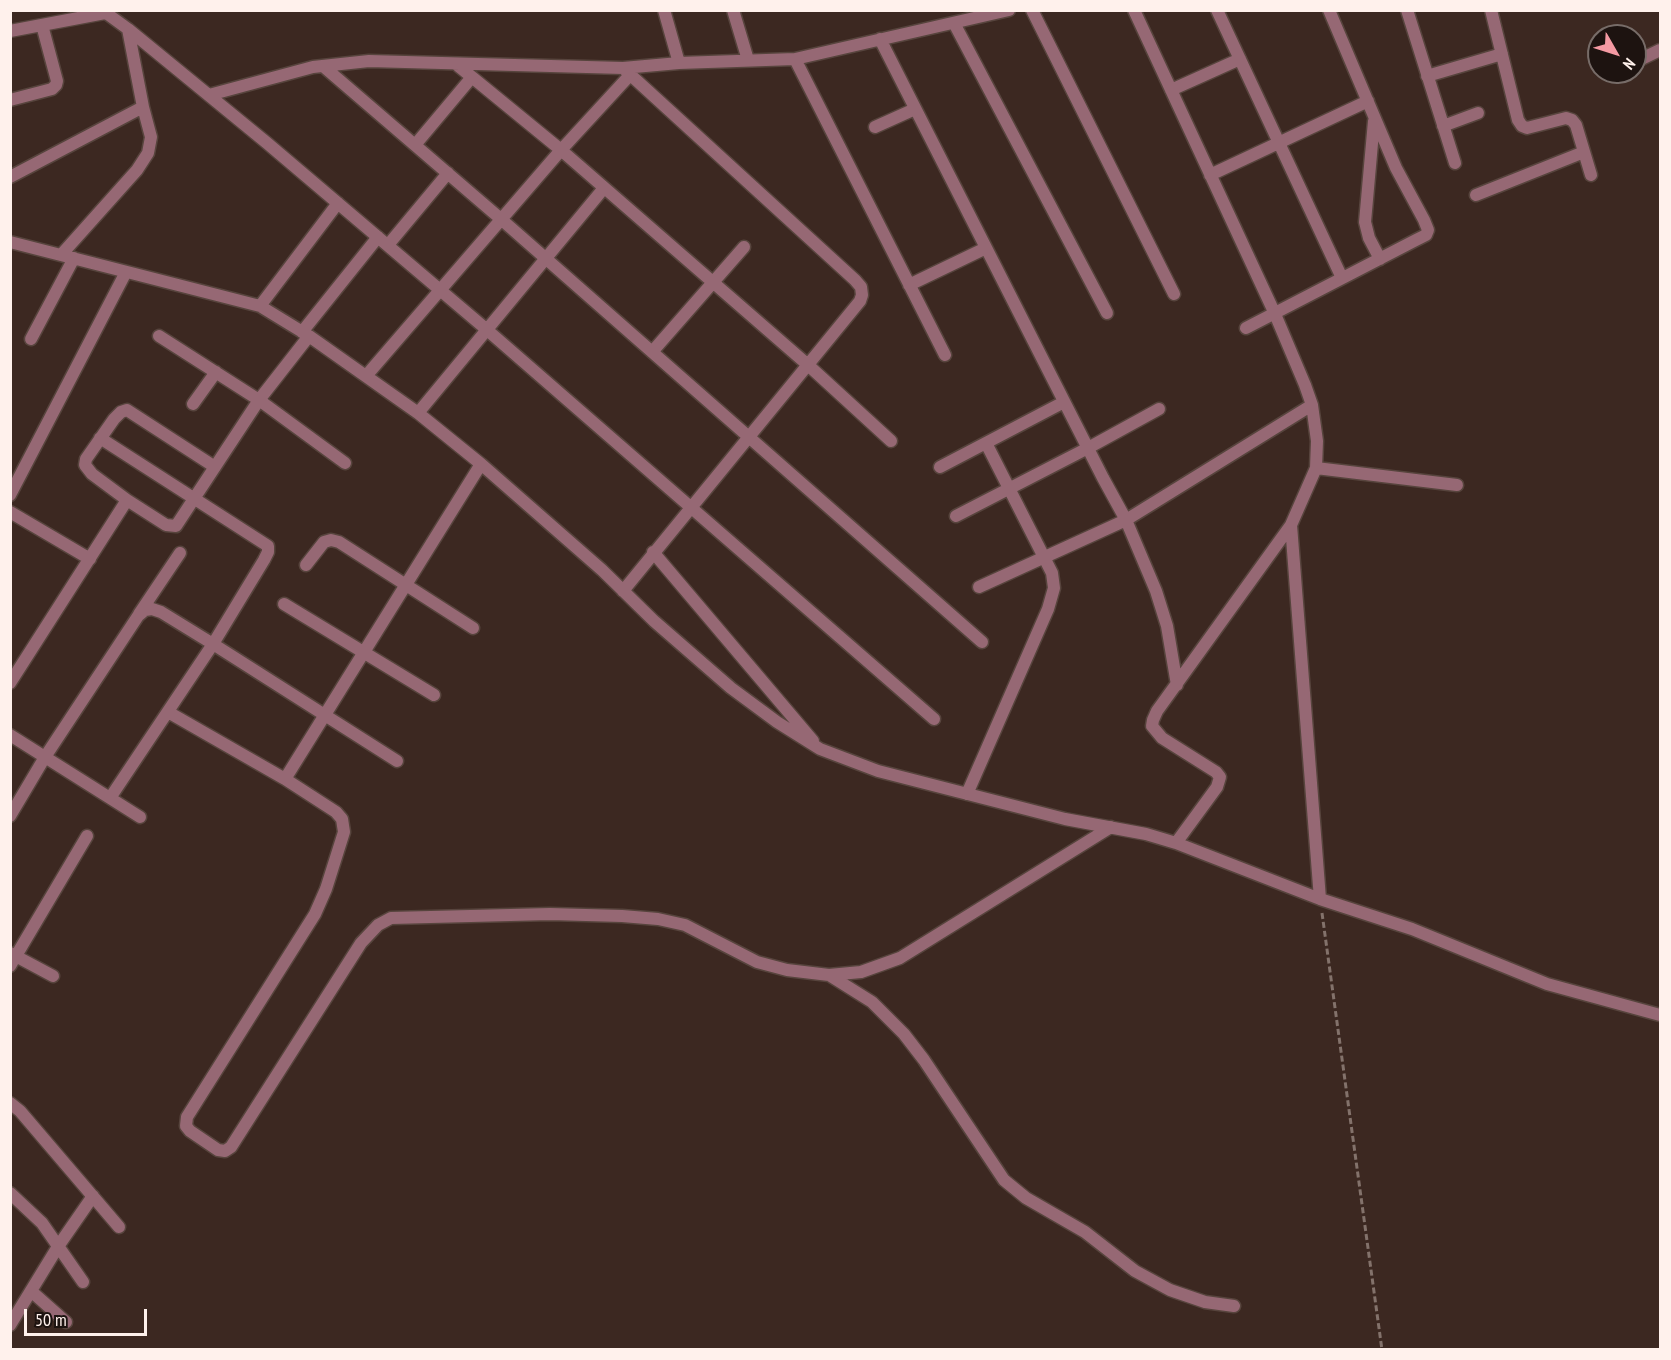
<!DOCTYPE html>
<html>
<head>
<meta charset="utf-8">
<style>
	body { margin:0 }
	#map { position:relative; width:1671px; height:1360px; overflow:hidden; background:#3c2821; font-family:"PT Sans Narrow",sans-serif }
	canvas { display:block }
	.frame { position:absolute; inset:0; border:12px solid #fff1ec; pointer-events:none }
	.north { position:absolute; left:1587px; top:24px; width:60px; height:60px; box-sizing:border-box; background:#1d1310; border:2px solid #776c68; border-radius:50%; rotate:129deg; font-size:16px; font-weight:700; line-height:24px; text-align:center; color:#fff1ec }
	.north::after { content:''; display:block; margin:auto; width:21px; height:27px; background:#f49aa3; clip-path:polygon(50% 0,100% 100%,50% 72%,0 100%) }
	.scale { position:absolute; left:24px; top:1309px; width:123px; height:27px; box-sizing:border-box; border:3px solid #fff1ec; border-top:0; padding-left:8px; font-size:18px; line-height:21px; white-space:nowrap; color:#fff1ec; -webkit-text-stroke:4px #1d1310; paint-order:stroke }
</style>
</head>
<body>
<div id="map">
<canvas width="1671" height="1360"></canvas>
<div class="frame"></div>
<div class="north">N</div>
<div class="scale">50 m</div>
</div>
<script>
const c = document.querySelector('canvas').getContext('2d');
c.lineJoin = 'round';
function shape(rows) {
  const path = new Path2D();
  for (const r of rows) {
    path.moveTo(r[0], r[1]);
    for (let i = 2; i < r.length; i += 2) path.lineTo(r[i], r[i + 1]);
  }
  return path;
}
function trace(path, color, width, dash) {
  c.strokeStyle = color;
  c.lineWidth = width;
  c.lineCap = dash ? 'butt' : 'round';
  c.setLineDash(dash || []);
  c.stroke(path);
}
const path = shape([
	[1322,913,1382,1350]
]);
const street = shape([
	[102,10,128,29,267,143,486,329,934,719],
	[664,10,679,63],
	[733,10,748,60],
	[1032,10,1174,294],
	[1134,10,1275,314,1305,385,1312,405,1317,441,1316,468,1291,525,1157,711,1153,720,1152,726,1162,738,1216,772,1220,777,1217,787,1176,843],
	[1217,10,1342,278],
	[1407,10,1455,163],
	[1491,10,1518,120,1522,126,1527,128,1566,118,1572,120,1576,125,1591,175],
	[954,23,1107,313],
	[10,31,105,13],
	[880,39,1103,478,1126,520,1156,591,1167,626,1177,685],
	[795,59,945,355],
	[1635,62,1660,50],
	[456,64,561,150,808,365,891,441],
	[323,66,502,220,982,642],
	[623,68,855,280,861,287,862,295,860,301,623,591],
	[1427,76,1502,54],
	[1171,90,1240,59],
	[209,95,313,67,369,61,623,68,679,63,795,59,1009,10],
	[10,100,52,89,56,85,57,81,42,25],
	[1374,121,1365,222,1369,238,1380,259],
	[1443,126,1478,113],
	[875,127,915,109],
	[415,145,472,77],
	[1210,175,1368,101],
	[10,177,143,107,128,29],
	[1476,195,1584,152],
	[10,242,260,306,309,336,418,413,481,464,602,570,654,621,731,688,777,722,820,749,878,771,1065,819,1146,834,1176,843,1320,899,1412,929,1547,984,1660,1015],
	[388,245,448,173],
	[61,255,137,170,148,153,151,137,143,107],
	[909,285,986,248],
	[260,306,338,203],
	[1246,328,1416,240,1426,235,1428,230,1424,220,1396,168,1329,10],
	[302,332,378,237],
	[159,336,259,400,345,463],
	[31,339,74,258],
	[652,352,744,247],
	[366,376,561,150,630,75],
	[193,404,216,372],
	[418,413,604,188],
	[100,438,268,546,268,552,264,560,213,644,110,798],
	[215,467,127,410,121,412,114,419,86,459,85,465,92,474,127,500,166,525,176,526,259,400,309,336],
	[940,467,1064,402],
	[1316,468,1457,485],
	[10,495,126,272],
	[10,512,90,559],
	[956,516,1088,448,1159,409],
	[1291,525,1320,899],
	[653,552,813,741],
	[306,565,324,542,331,540,339,542,473,628],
	[979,587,1126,520,1312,405],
	[284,604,434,695],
	[139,614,180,553],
	[10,683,127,500],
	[168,712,285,779,481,464],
	[10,735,140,817],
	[285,779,336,812,342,819,344,832,326,889,315,914,187,1117,186,1126,190,1131,218,1150,225,1151,231,1147,361,943,378,925,391,918,550,914,622,916,658,919,685,925,757,962,787,970,829,975,861,972,900,958,1111,827],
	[967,794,1048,609,1054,588,1052,573,986,443],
	[10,816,45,757,138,616,145,610,152,609,161,612,213,644,397,761],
	[10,953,53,976],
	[10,966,87,836],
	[829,975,872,1002,904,1034,924,1060,1004,1180,1026,1198,1085,1232,1135,1271,1170,1290,1205,1302,1234,1306],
	[10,1103,20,1111,119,1227],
	[10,1193,42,1223,83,1282],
	[31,1291,66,1322],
	[10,1325,59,1245,93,1196]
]);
trace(street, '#57443d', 15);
trace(path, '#83726b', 3, [6, 3]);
trace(street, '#966874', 12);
</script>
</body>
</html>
